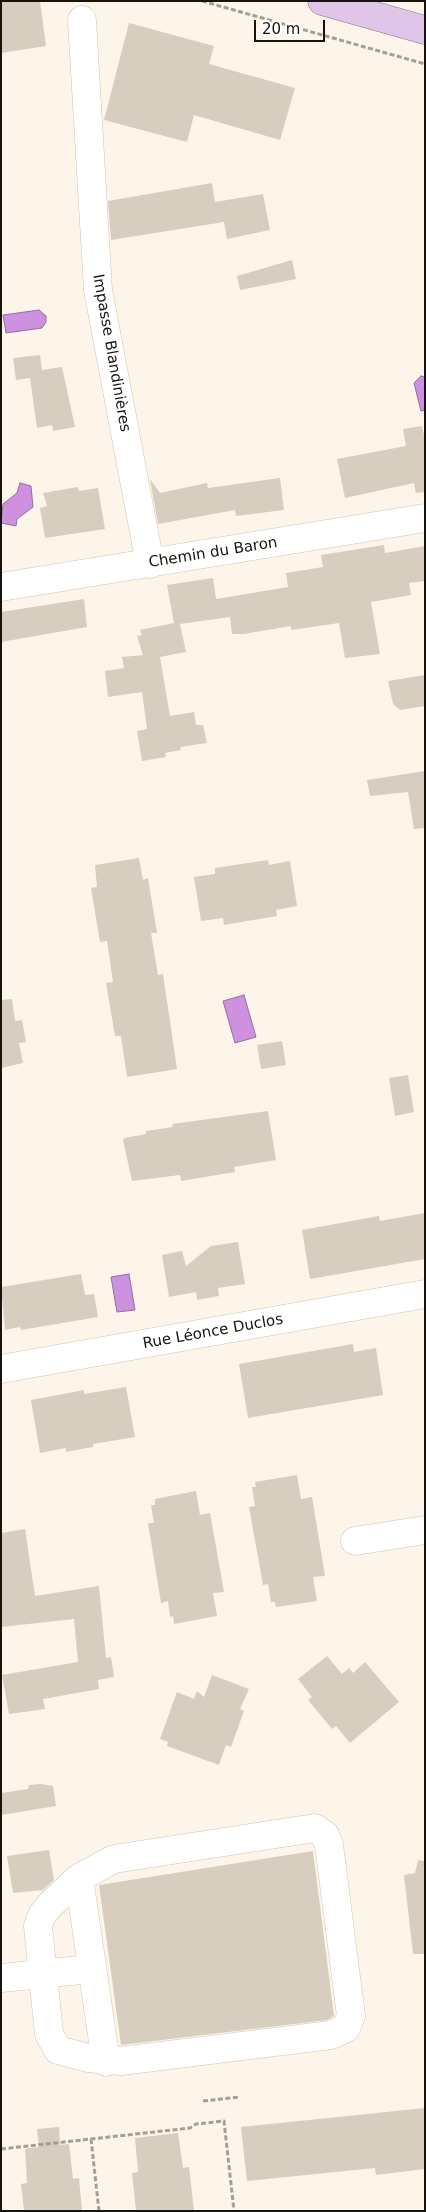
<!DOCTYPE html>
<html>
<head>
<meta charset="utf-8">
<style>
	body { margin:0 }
	#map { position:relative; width:426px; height:2212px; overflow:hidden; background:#fdf5e9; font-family:"DejaVu Sans",sans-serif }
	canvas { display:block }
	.frame { position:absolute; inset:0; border:2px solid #17140f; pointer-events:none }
	.scale { position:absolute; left:254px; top:20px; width:71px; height:22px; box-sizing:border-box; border:2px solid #17140f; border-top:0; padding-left:6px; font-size:15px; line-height:18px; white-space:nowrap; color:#17140f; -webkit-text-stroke:4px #fff; paint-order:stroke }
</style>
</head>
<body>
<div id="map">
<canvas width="426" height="2212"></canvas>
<div class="frame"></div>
<div class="scale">20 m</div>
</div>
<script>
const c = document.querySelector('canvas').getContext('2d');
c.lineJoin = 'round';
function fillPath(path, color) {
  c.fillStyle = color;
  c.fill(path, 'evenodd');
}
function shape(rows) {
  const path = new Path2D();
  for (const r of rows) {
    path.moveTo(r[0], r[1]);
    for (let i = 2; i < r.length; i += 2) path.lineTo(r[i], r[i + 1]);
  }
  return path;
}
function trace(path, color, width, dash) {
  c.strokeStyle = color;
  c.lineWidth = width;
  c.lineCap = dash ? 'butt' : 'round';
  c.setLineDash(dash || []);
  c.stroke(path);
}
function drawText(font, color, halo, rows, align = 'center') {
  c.font = font + ' "DejaVu Sans",sans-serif';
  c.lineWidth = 5;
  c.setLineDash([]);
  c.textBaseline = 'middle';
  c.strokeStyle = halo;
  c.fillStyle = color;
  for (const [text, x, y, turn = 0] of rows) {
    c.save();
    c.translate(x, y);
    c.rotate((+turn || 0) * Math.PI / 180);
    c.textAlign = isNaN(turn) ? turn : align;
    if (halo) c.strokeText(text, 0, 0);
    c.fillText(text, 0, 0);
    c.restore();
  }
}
const water = shape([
	[39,310,46,316,46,322,42,328,6,333,3,315,39,310],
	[421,376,425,377,425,410,421,411,414,383,421,376],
	[20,483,31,486,33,507,17,519,16,526,1,523,3,504,17,493,20,483],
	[244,995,256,1037,235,1043,223,1001,244,995],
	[129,1274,135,1310,117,1312,111,1277,129,1274]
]);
const building = shape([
	[1,1,40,1,46,46,1,53],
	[129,23,214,46,209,64,295,88,280,140,194,115,187,142,104,120],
	[212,183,215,202,263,194,270,230,227,239,224,222,111,240,108,201],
	[292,260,296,279,240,290,237,276],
	[40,355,42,370,62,367,75,427,53,431,52,425,37,428,30,378,16,380,13,358],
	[422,426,425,439,425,492,416,493,414,483,345,498,337,459,406,446,403,429],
	[280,478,284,510,236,516,235,510,158,524,150,479,160,493,207,483,208,488],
	[78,487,79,491,98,488,105,529,45,538,40,508,47,506,43,493],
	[384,545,385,553,425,546,425,581,409,583,411,595,371,602,380,654,345,658,339,623,291,630,291,626,244,634,232,634,230,617,180,624,186,652,160,657,170,716,194,712,196,725,203,725,207,743,180,747,181,750,165,753,166,757,142,761,137,731,147,729,142,692,108,697,105,671,124,668,122,657,143,655,137,636,142,635,140,630,174,623,167,585,213,578,216,599,288,587,286,573,323,567,321,555],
	[84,599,87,627,1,642,1,612],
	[425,675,425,706,400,710,393,704,388,681],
	[425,771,425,828,414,829,408,792,370,796,367,780],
	[139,858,143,880,148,878,157,933,151,933,158,975,163,974,177,1069,127,1077,121,1036,115,1036,106,983,113,982,107,941,100,942,91,888,97,887,95,865],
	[268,860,269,865,290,861,297,906,276,910,277,916,265,918,224,925,223,918,201,921,194,877,215,874,215,868],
	[12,999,15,1021,22,1020,26,1042,19,1043,23,1063,1,1068,1,1000],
	[282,1041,286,1065,261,1069,257,1045],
	[408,1075,414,1112,395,1116,389,1078],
	[268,1111,276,1160,234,1167,235,1172,181,1181,180,1175,132,1181,123,1140,125,1138,146,1134,146,1131,173,1127,172,1124],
	[425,1213,425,1259,310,1279,302,1230,379,1216,380,1221],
	[238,1242,245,1284,218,1288,219,1296,197,1300,196,1292,169,1297,162,1255,182,1251,186,1266,211,1246],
	[81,1274,85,1295,94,1294,98,1317,21,1330,20,1327,5,1330,1,1287],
	[353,1344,354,1352,376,1348,383,1395,248,1418,239,1364],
	[126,1387,135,1437,93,1444,93,1447,66,1452,66,1448,40,1453,31,1400,84,1390,84,1394],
	[297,1475,301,1499,312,1497,325,1576,313,1577,317,1601,276,1607,275,1602,271,1602,268,1584,263,1585,249,1507,255,1506,252,1487,256,1487,255,1482],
	[196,1491,200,1515,210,1513,224,1592,213,1593,217,1616,174,1624,173,1616,170,1617,168,1601,161,1603,148,1523,154,1523,151,1505,155,1505,155,1499],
	[25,1529,35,1596,99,1586,106,1658,111,1657,114,1677,98,1680,99,1689,43,1699,45,1709,9,1714,2,1675,78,1662,74,1619,1,1627,1,1533],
	[327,1656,342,1674,349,1668,353,1673,365,1662,399,1702,350,1743,336,1726,332,1729,308,1700,312,1697,298,1679],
	[212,1675,249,1689,240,1709,244,1711,231,1747,226,1745,219,1765,167,1746,168,1742,160,1739,177,1692,194,1699,197,1691,204,1697],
	[40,1784,53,1786,56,1806,1,1815,1,1793,28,1789,29,1785],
	[49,1850,54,1880,43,1890,13,1893,7,1856],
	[313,1851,334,2016,327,2020,121,2045,99,1885],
	[418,1860,425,1861,425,1954,413,1954,404,1875,415,1873],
	[425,2108,425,2169,376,2175,375,2168,247,2181,241,2127],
	[59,2127,60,2145,69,2144,73,2179,79,2178,82,2211,24,2211,21,2184,27,2183,25,2149,39,2147,37,2129],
	[178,2133,183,2168,189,2167,194,2211,136,2211,132,2173,138,2172,135,2138]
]);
const path = shape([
	[202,1,425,64],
	[203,2101,240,2097],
	[91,2139,99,2211],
	[1,2149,190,2128,196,2124,224,2121,234,2211]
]);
const minor = shape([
	[82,20,98,290,150,564],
	[1,587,425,518],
	[1,1369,425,1294],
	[355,1541,425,1530],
	[315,1828,325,1835,329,1845,351,2016,346,2028,331,2035,121,2061,88,2058,58,2050,49,2034,38,1926,42,1915,51,1904,79,1878,114,1859,315,1828],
	[79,1878,106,2062],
	[1,1978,91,1969]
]);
const major = shape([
	[322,1,425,30]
]);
const streetNames = [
	["Impasse Blandinières",111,353,80],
	["Chemin du Baron",213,553,-9],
	["Rue Léonce Duclos",213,1332,-10]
];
fillPath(water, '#cd91e0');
trace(water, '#966ca1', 1);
fillPath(building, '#d8cebf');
trace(minor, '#cec4b5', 29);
trace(major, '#8b6f92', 29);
trace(path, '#a49e95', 3, [5, 2.5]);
trace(minor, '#fff', 28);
trace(major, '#dfc6e8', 28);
drawText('15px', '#17140f', '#fff', streetNames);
</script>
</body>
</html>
